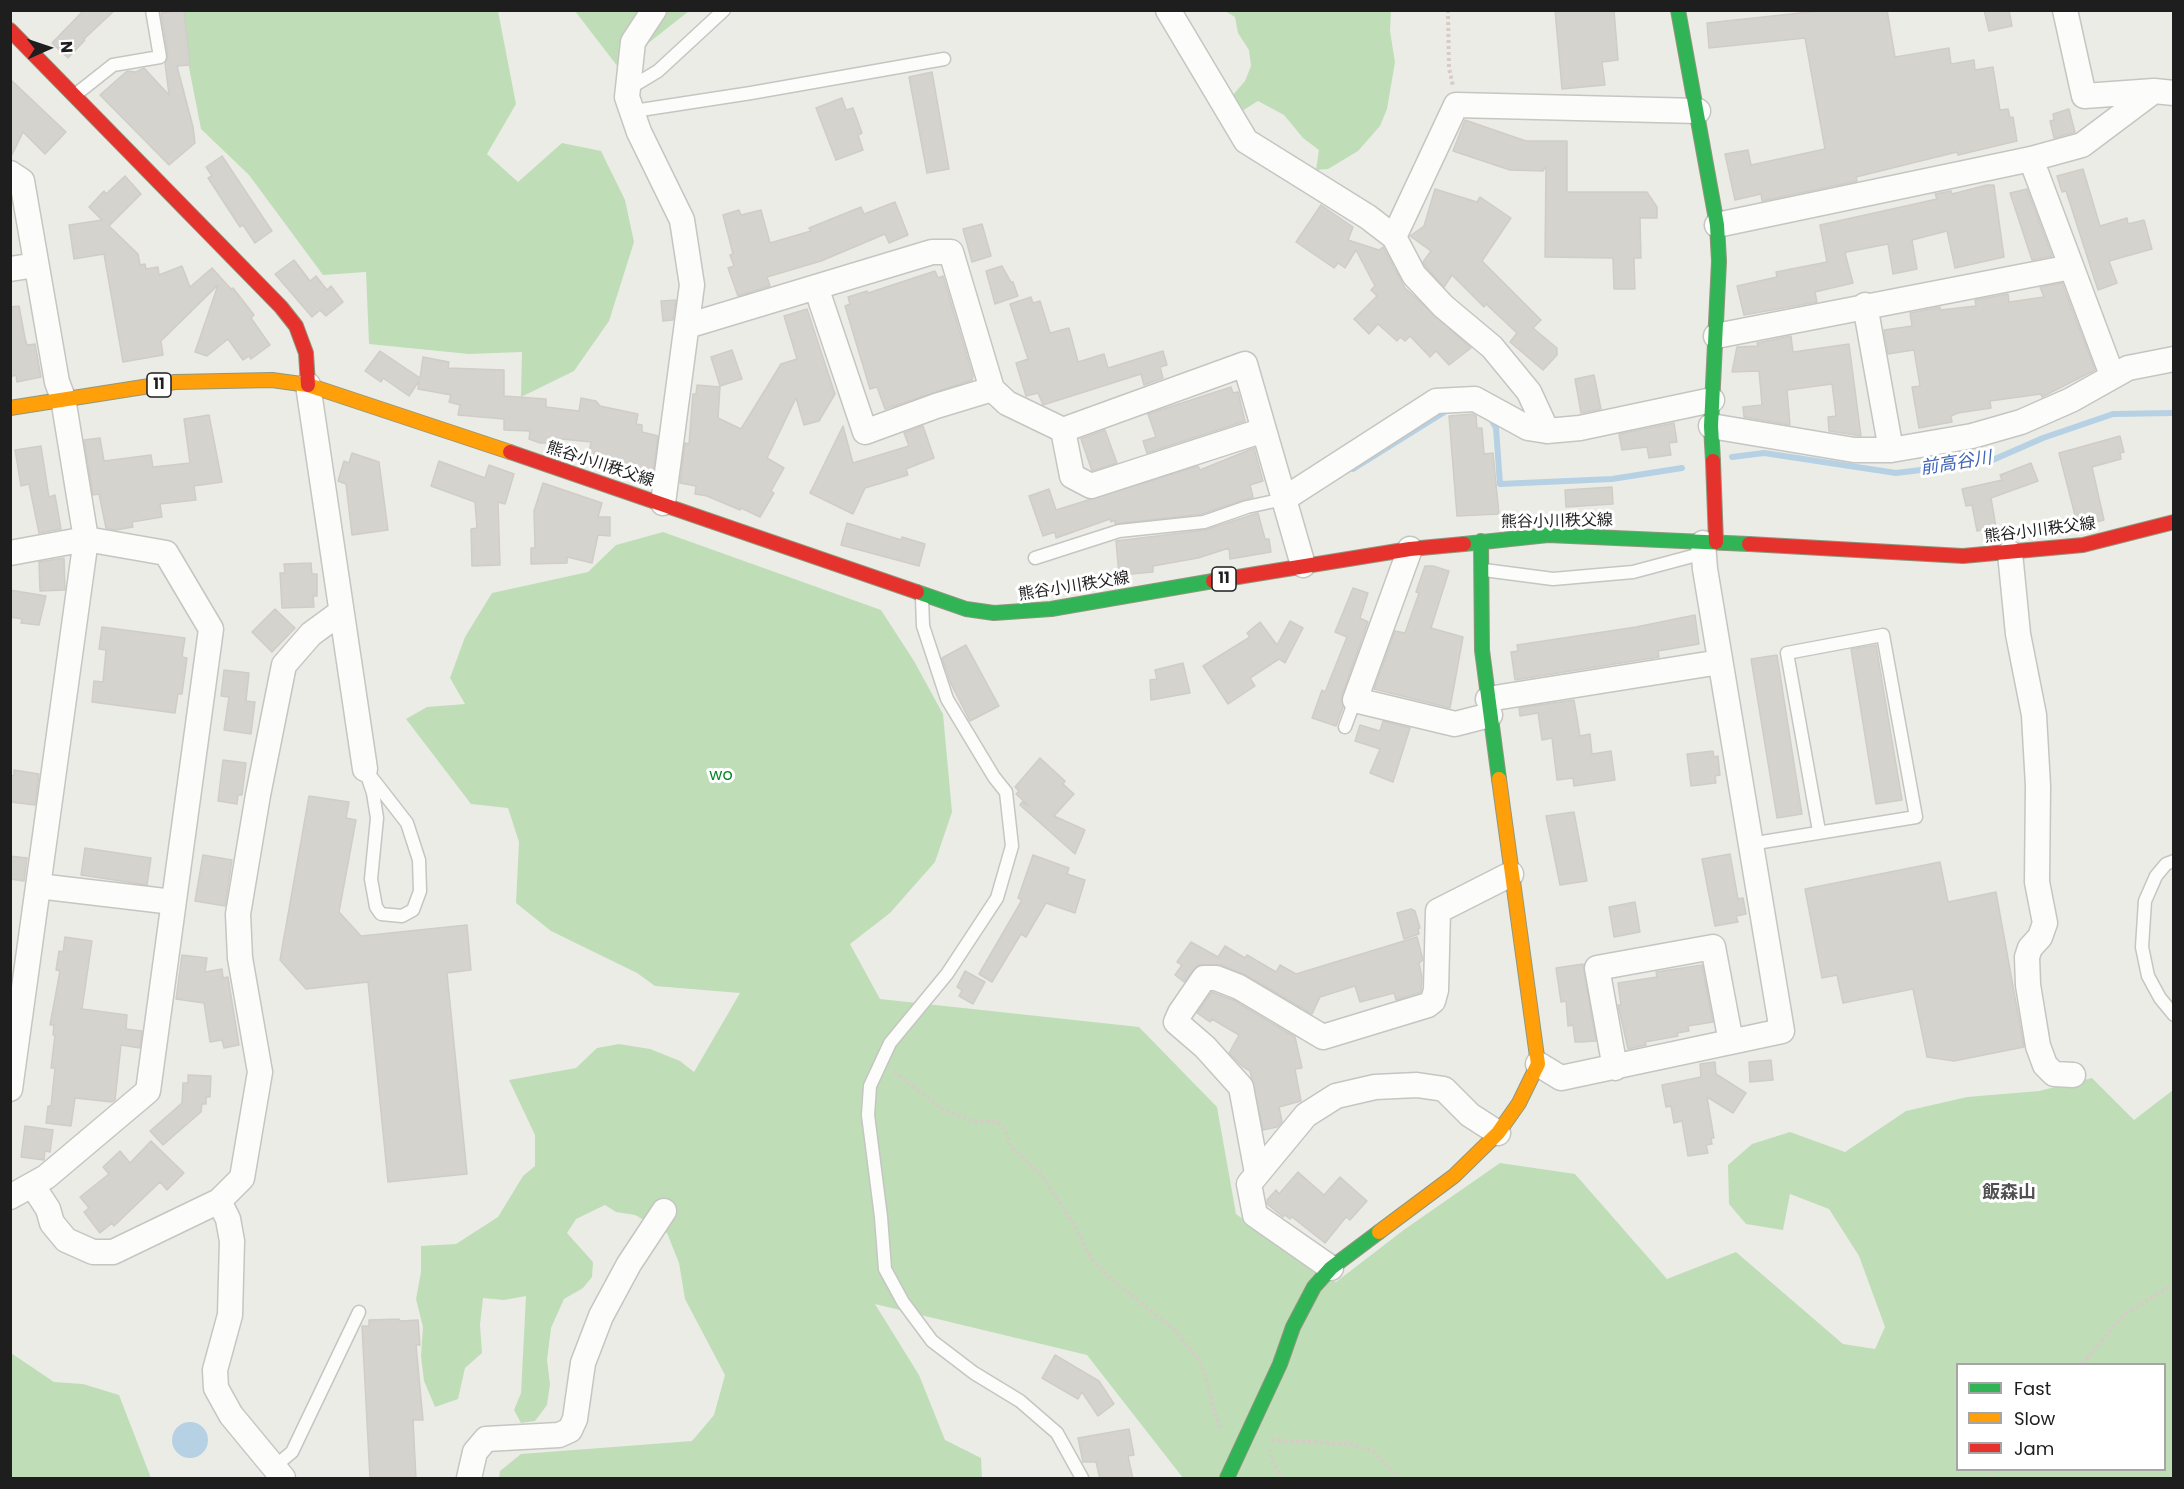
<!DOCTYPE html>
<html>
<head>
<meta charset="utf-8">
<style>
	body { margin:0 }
	#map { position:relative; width:2184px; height:1489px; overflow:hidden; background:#ecece6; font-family:Poppins,sans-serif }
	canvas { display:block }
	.frame { position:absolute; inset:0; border:12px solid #1e1e1e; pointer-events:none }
	.legend { position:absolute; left:1956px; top:1363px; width:210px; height:108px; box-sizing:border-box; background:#fff; border:2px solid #a5a5a5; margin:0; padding:8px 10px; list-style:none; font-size:18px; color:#1e1e1e }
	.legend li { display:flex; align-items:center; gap:12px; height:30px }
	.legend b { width:30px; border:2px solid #a5a5a5 }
	.north { position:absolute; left:18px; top:18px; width:60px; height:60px; -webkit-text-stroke:4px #fff; paint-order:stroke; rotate:87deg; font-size:16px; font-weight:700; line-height:24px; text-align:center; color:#1e1e1e }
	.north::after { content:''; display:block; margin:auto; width:21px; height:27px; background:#1e1e1e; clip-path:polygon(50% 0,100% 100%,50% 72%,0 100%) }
</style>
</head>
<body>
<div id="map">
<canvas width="2184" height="1489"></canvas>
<div class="frame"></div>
<ul class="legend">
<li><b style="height:8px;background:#30b455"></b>Fast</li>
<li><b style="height:8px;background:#ff9f0a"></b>Slow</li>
<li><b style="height:8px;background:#e5322d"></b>Jam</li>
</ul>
<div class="north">N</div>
</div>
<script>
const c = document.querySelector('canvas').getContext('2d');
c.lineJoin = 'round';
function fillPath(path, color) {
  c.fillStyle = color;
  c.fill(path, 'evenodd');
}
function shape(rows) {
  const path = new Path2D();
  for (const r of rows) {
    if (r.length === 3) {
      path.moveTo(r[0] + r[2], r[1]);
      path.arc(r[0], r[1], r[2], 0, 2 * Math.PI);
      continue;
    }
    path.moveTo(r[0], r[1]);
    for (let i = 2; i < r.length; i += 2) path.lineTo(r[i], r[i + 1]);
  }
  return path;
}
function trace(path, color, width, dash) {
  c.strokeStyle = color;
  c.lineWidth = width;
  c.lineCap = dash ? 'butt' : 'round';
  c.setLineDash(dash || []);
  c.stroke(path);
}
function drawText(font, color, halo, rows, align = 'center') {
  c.font = font + ' Poppins,"Noto Sans JP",sans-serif';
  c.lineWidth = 6;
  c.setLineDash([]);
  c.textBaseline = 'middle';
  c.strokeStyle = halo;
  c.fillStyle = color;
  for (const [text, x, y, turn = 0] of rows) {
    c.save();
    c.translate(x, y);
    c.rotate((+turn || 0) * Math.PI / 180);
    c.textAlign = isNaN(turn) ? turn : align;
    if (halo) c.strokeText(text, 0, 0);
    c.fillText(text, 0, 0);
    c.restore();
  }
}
const forest = shape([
	[178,11,498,11,516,104,487,154,518,182,562,143,601,151,625,200,634,242,609,321,574,371,521,397,522,352,469,354,369,344,366,272,323,275,249,175,201,129],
	[575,11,689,11,618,67],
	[1225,11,1391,11,1390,31,1395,62,1387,109,1380,126,1358,151,1328,169,1316,170,1319,150,1303,138,1284,115,1258,101,1242,111,1232,96,1245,81,1251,66,1249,50,1238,33,1235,17],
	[663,532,881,610,914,661,943,714,952,812,935,862,890,913,850,944,880,999,1139,1027,1217,1107,1236,1214,1302,1263,1336,1282,1405,1229,1500,1163,1575,1174,1667,1279,1736,1252,1843,1344,1875,1349,1885,1327,1859,1256,1829,1209,1790,1194,1783,1230,1746,1224,1729,1204,1728,1165,1752,1144,1790,1132,1845,1152,1906,1111,1967,1097,2039,1091,2092,1078,2134,1120,2173,1090,2173,1478,1183,1478,1087,1355,875,1304,919,1375,945,1440,981,1458,982,1478,499,1478,500,1471,521,1454,692,1441,714,1415,725,1375,685,1299,679,1263,667,1233,635,1215,616,1212,605,1205,576,1219,567,1233,593,1262,592,1277,583,1288,564,1299,551,1328,547,1360,550,1384,547,1405,535,1421,521,1423,514,1410,521,1393,526,1296,504,1300,483,1298,480,1325,482,1353,465,1368,458,1399,435,1407,424,1381,421,1356,423,1327,416,1299,421,1272,421,1246,456,1244,498,1217,523,1176,535,1166,535,1135,509,1080,576,1068,597,1048,619,1044,650,1049,680,1061,694,1072,740,993,655,986,637,973,551,931,516,903,519,842,508,808,471,804,406,719,427,707,465,704,450,678,465,637,492,593,588,572,616,545],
	[1958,1364,2164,1364,2164,1470,1958,1470],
	[11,1353,54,1382,83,1384,119,1395,151,1478,11,1478]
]);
const water = shape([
	[190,1440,18]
]);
const stream = shape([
	[1490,417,1496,428,1500,484,1612,479,1682,468],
	[1732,457,1764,453,1896,473,1988,462,2043,438,2113,414,2174,413],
	[1353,469,1446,411]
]);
const building = shape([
	[84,10,115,10,84,39,85,40,68,58,52,43,84,10],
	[184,10,190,65,177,66,193,127,195,143,169,165,100,95,127,71,136,72,144,68,169,95,165,63,168,56,161,13,184,10],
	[1555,10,1614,10,1618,60,1602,62,1605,85,1562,89,1555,10],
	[1828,10,1887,10,1895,57,1949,48,1951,64,1974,60,1975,70,1993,67,2000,110,2008,109,2010,118,2013,117,2017,141,1958,155,1957,152,1856,177,1857,181,1762,201,1761,194,1735,200,1725,154,1748,150,1751,165,1825,149,1805,38,1709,48,1707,23,1828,10],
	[1984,10,2009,10,2012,26,1989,31,1984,10],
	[932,72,949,169,927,173,909,77,932,72],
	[10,79,66,132,45,154,23,132,10,159,10,79],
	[842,98,846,110,853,108,862,133,858,135,863,150,836,160,816,108,842,98],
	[2069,109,2075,132,2054,138,2050,121,2054,120,2053,114,2069,109],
	[1465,120,1526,141,1567,141,1567,192,1647,192,1657,207,1657,218,1640,218,1641,258,1634,258,1635,289,1614,289,1613,258,1545,257,1546,166,1543,171,1510,170,1453,151,1465,120],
	[222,156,272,231,255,243,243,225,240,227,208,178,212,176,206,167,222,156],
	[2083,169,2100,226,2127,218,2128,224,2144,220,2152,249,2109,261,2117,283,2098,290,2066,191,2062,192,2057,176,2083,169],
	[125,176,141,194,109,226,138,254,140,265,145,264,146,269,158,267,159,275,182,266,190,287,212,268,231,289,233,288,254,315,251,318,270,345,251,359,249,356,243,360,228,339,207,356,195,352,218,285,161,341,163,355,123,362,104,254,74,259,69,225,102,220,89,207,104,191,106,194,125,176],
	[1987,185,1994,185,2004,257,1955,268,1947,231,1912,240,1917,269,1893,274,1888,244,1847,252,1845,253,1853,283,1815,292,1817,302,1744,315,1737,286,1777,277,1776,272,1827,262,1820,225,1937,199,1935,194,1951,191,1952,194,1987,185],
	[1435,189,1477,202,1480,197,1511,218,1482,261,1541,320,1533,328,1557,348,1557,355,1543,370,1510,342,1517,333,1486,304,1484,307,1452,275,1444,287,1426,267,1423,262,1431,251,1410,236,1424,226,1435,189],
	[2027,189,2052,256,2032,260,2010,193,2027,189],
	[895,202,908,235,889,243,885,234,821,261,767,277,770,286,738,296,728,268,734,266,730,255,733,254,723,215,739,210,741,215,761,210,770,243,811,231,809,228,861,207,864,214,895,202],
	[1321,205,1353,227,1348,240,1379,250,1383,247,1405,288,1471,348,1449,365,1436,351,1430,357,1410,336,1405,341,1400,337,1397,341,1378,324,1369,334,1354,319,1377,296,1371,290,1375,286,1356,250,1345,268,1338,263,1334,268,1296,242,1321,205],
	[982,224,991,256,972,262,963,229,982,224],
	[294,260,310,281,316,276,327,290,331,286,343,302,326,316,320,310,312,317,275,274,294,260],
	[1002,266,1011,282,1013,282,1018,296,995,304,986,271,1002,266],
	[935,271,938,278,943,276,973,376,972,380,885,409,877,387,870,389,845,306,850,304,848,297,867,291,868,293,935,271],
	[2062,283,2095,370,2042,397,2041,394,1990,401,1991,408,1958,413,1951,416,1952,422,1919,428,1912,387,1920,386,1914,350,1888,354,1884,330,1912,326,1910,313,1940,307,1940,310,1976,306,1975,300,2008,294,2009,302,2044,297,2040,287,2062,283],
	[1031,297,1033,303,1040,301,1050,333,1069,328,1078,362,1104,354,1108,368,1163,351,1167,365,1160,367,1163,378,1144,385,1141,374,1043,405,1038,393,1026,396,1016,363,1028,359,1010,304,1031,297],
	[676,300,673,320,663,321,661,301,676,300],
	[19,306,25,338,27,345,35,344,41,377,17,382,16,375,10,377,10,307,19,306],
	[807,309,835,394,819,421,804,425,796,398,767,458,784,468,771,491,774,493,760,517,741,508,740,510,707,496,695,494,696,486,680,483,685,443,689,444,693,394,696,394,697,385,720,387,718,418,741,429,781,364,797,359,784,316,807,309],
	[1791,336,1793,352,1849,344,1861,436,1829,431,1828,417,1836,416,1832,384,1787,390,1790,425,1744,417,1743,407,1762,405,1759,371,1732,372,1737,347,1758,346,1757,343,1791,336],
	[732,350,742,379,720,386,711,357,732,350],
	[380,351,420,378,423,357,449,362,448,368,504,370,504,396,546,399,546,407,579,411,581,398,596,401,600,406,638,414,636,424,642,425,642,432,658,436,652,480,588,458,591,442,552,438,552,443,540,443,529,439,530,431,504,430,504,419,458,415,460,405,449,402,451,395,418,389,419,381,409,396,383,378,381,382,365,371,380,351],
	[1594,375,1601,409,1581,413,1575,379,1594,375],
	[1231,387,1233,393,1238,392,1245,421,1147,453,1143,441,1156,437,1148,414,1231,387],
	[1472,414,1476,416,1477,428,1482,428,1484,454,1493,453,1499,514,1457,516,1449,416,1472,414],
	[209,415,222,482,194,486,196,500,160,504,162,517,132,522,133,527,116,530,106,528,99,494,93,495,84,440,100,438,104,461,151,455,153,467,190,463,184,419,209,415],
	[1674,423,1677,442,1669,443,1671,455,1649,458,1647,447,1622,450,1619,434,1674,423],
	[843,426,853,463,909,446,904,433,923,426,934,458,906,469,908,475,865,488,853,514,810,493,843,426],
	[1105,430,1117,463,1092,471,1081,439,1105,430],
	[2120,436,2124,452,2120,453,2121,459,2092,467,2104,520,2078,527,2059,453,2120,436],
	[41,446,49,497,55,495,61,529,39,533,29,484,21,486,15,450,41,446],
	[1254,448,1263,481,1250,485,1253,497,1202,514,1115,524,1115,520,1111,522,1110,519,1056,538,1055,532,1043,536,1029,496,1049,489,1056,510,1198,466,1200,470,1254,448],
	[352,453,379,462,388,530,352,535,346,484,338,481,344,461,349,463,352,453],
	[439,461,485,478,489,465,514,474,505,504,498,502,500,565,472,566,471,529,477,528,475,502,431,486,439,461],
	[2031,463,2038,481,1991,498,1996,527,1977,531,1972,505,1966,506,1962,489,2002,480,2000,475,2031,463],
	[543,483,602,503,598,517,610,517,610,536,598,535,592,563,567,557,567,563,531,564,531,548,535,548,534,511,543,483],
	[1612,487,1613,504,1566,507,1565,490,1612,487],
	[1258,513,1265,539,1269,539,1271,552,1230,559,1229,548,1198,558,1153,566,1153,572,1119,575,1116,541,1205,530,1258,513],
	[847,523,901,540,902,537,925,544,919,566,841,545,847,523],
	[64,558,65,590,40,591,39,562,64,558],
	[311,563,312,574,317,574,317,596,313,596,314,607,282,608,280,573,285,573,284,564,311,563],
	[1425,566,1433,566,1449,571,1431,628,1463,637,1450,708,1374,689,1395,631,1405,633,1419,593,1416,592,1425,566],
	[1353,588,1368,593,1360,618,1368,622,1342,695,1343,707,1336,726,1312,718,1322,690,1325,692,1347,637,1335,632,1353,588],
	[10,590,46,596,39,625,21,623,22,619,10,617,10,590],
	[275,609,295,628,272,652,252,632,275,609],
	[1695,615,1699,644,1658,651,1659,657,1515,680,1511,652,1518,651,1517,645,1636,627,1695,615],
	[1290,621,1303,628,1285,663,1279,659,1250,678,1255,686,1228,704,1203,666,1250,637,1247,633,1260,622,1277,645,1290,621],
	[102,627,185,638,182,657,187,658,182,694,178,694,175,713,92,702,94,681,103,682,106,650,99,649,102,627],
	[966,645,999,706,970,721,951,684,942,658,966,645],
	[1876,645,1902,800,1876,804,1851,649,1876,645],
	[1777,655,1802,814,1777,818,1751,659,1777,655],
	[1183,663,1190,693,1151,700,1150,680,1157,679,1155,670,1183,663],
	[224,670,249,673,246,701,255,702,251,734,224,730,229,697,221,696,224,670],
	[1574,700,1580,736,1590,734,1592,754,1611,751,1615,780,1574,786,1573,778,1557,780,1552,738,1542,740,1538,713,1520,716,1519,708,1574,700],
	[1383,721,1410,728,1393,782,1370,773,1380,749,1355,741,1360,725,1380,731,1383,721],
	[1713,751,1714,757,1718,756,1720,775,1715,776,1716,783,1691,786,1687,754,1713,751],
	[1040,758,1065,781,1063,784,1074,794,1054,816,1085,830,1075,854,1020,805,1022,802,1029,806,1016,794,1019,791,1015,787,1040,758],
	[223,760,246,763,242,795,238,795,237,804,218,801,223,760],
	[14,770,39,774,35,805,10,802,10,775,14,776,14,770],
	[309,796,349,802,346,818,356,820,339,912,361,936,467,925,471,970,447,973,467,1174,388,1182,368,982,306,989,280,960,309,796],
	[1574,812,1587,881,1560,885,1546,816,1574,812],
	[85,848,151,858,147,885,81,875,85,848],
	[1730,854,1738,899,1743,898,1746,914,1736,916,1738,922,1715,926,1702,859,1730,854],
	[203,855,232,860,225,906,195,901,203,855],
	[1033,855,1069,868,1067,874,1085,880,1075,913,1046,903,1026,937,1021,934,992,982,979,974,1022,900,1018,898,1033,855],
	[10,856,27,858,24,881,10,879,10,856],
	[1940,862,1948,902,1996,892,2024,1047,1954,1061,1927,1057,1913,989,1843,1003,1837,975,1822,978,1805,889,1940,862],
	[1635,902,1640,932,1614,937,1609,907,1635,902],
	[1411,909,1415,911,1420,928,1418,929,1419,934,1404,939,1397,913,1411,909],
	[65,937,92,941,82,1009,127,1015,126,1029,142,1031,140,1048,121,1045,115,1100,112,1102,75,1098,71,1126,46,1123,48,1106,51,1106,55,1068,51,1068,55,1035,53,1035,54,1025,50,1025,60,971,56,970,59,951,63,952,65,937],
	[1417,937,1423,960,1419,963,1422,977,1421,992,1396,1000,1394,993,1360,1002,1355,986,1320,997,1312,1014,1246,975,1221,965,1198,965,1184,982,1175,975,1182,965,1177,962,1191,942,1218,957,1225,946,1245,958,1247,955,1276,972,1280,965,1296,974,1417,937],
	[182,955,207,958,205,972,222,969,223,978,228,977,239,1045,224,1048,222,1040,210,1042,204,1003,176,999,182,955],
	[1583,964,1596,1041,1581,1042,1575,1042,1573,1025,1568,1026,1566,1001,1561,1002,1556,968,1583,964],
	[1702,965,1713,1022,1688,1026,1689,1031,1677,1033,1678,1036,1645,1042,1646,1045,1628,1049,1618,1005,1621,1005,1618,983,1657,977,1656,972,1702,965],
	[965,971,985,982,973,1004,959,996,962,990,957,987,965,971],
	[1212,992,1233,1000,1295,1037,1302,1068,1295,1069,1301,1101,1279,1107,1282,1122,1277,1127,1263,1130,1250,1071,1242,1066,1229,1053,1239,1035,1212,1019,1210,1022,1197,1013,1212,992],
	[1771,1060,1773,1080,1750,1082,1749,1062,1771,1060],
	[1715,1062,1716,1074,1746,1093,1733,1113,1707,1097,1714,1138,1711,1138,1712,1144,1706,1145,1708,1153,1688,1156,1682,1121,1674,1123,1671,1106,1666,1107,1662,1085,1701,1077,1700,1064,1715,1062],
	[188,1075,211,1076,210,1097,206,1097,206,1104,202,1104,201,1112,163,1145,150,1131,182,1103,183,1083,188,1083,188,1075],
	[25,1126,53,1130,50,1152,45,1151,44,1160,21,1157,25,1126],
	[151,1141,184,1173,167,1190,160,1182,114,1226,112,1223,100,1233,84,1212,89,1208,80,1197,109,1174,103,1167,120,1151,130,1163,151,1141],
	[1298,1172,1324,1195,1340,1177,1367,1201,1350,1220,1346,1217,1325,1243,1292,1217,1290,1219,1285,1215,1283,1217,1267,1204,1267,1200,1276,1190,1279,1194,1298,1172],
	[399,1319,400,1321,418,1320,420,1345,416,1345,423,1420,413,1420,416,1479,370,1479,362,1326,369,1326,369,1320,399,1319],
	[1055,1355,1099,1381,1114,1404,1098,1416,1082,1392,1078,1399,1042,1378,1055,1355],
	[1129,1429,1134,1455,1128,1456,1133,1479,1100,1479,1096,1462,1083,1462,1078,1438,1129,1429]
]);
const path = shape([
	[1448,10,1449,68,1453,86],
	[894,1071,942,1109,976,1122,998,1122,1006,1131,1010,1146,1040,1173,1073,1223,1091,1258,1108,1276,1173,1329,1191,1349,1202,1366,1220,1429],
	[2082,1364,2125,1314,2174,1284],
	[1272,1440,1350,1444,1373,1451,1399,1478],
	[1270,1449,1271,1459,1282,1478],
	[1992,1478,1993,1470]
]);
const lane = shape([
	[628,89,658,71,724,10],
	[75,95,113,65,160,57,152,10],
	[634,111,751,93,944,59],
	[1035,558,1119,531,1204,522,1247,507,1284,499],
	[1484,570,1553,579,1633,572,1704,553],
	[922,597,923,626,947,699,994,777,1006,792,1012,846,997,898,947,974,890,1043,870,1086,868,1115,881,1217,885,1269,903,1302,932,1341,974,1373,1020,1401,1057,1433,1082,1478],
	[1345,727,1355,700],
	[365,769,407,823,419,860,420,891,413,910,402,916,381,914,376,907,371,879,377,818,373,793,365,769],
	[1750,844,1916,817,1883,635,1787,653,1819,831],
	[2174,861,2166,864,2156,876,2145,901,2142,947,2148,976,2160,998,2174,1015],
	[274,1467,292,1452,359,1312]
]);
const street = shape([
	[654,10,633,42,627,97,639,132,682,220,692,285,663,503],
	[1168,10,1246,141,1368,217,1394,237,1414,275,1443,306,1492,347,1529,392,1547,431],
	[2065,10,2084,96,2154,91],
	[2031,159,2082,145,2154,91,2174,93],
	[10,173,22,181,57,382,63,398,86,539,10,1089],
	[1717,225,2031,159,2112,375],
	[1394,237,1456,105,1698,111],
	[10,269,36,265],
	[816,287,865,432,936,406,992,389],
	[1865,305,1891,450],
	[687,326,932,252,951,252,992,389,1007,403,1063,430,1245,364,1303,565],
	[1716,336,2071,267],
	[308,385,365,769],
	[1711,426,1854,450,1891,450,1972,436,2021,422,2071,400,2128,368,2174,359],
	[1063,430,1072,476,1091,486,1264,430],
	[1284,499,1436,401,1475,399,1528,428,1547,431,1580,428,1712,400],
	[1410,549,1355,700,1455,724,1490,715],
	[10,553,86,539,166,553,211,629,148,1091,46,1177,10,1197],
	[2010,553,2018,634,2034,715,2038,786,2037,882,2045,923,2040,937,2030,948,2027,957,2028,985,2038,1046,2045,1065,2054,1074,2073,1075],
	[1488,699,1720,662],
	[38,886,173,902],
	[1538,1064,1561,1078,1782,1031,1705,569,1703,543],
	[1615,1068,1597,968,1713,947,1731,1042],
	[1257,1173,1241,1087,1205,1047,1176,1022,1180,1013,1204,978,1216,978,1239,987,1323,1037,1428,1005,1433,1001,1436,990,1438,911,1511,874],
	[33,1186,48,1209,52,1223,66,1240,93,1252,113,1252,219,1201,242,1178,260,1072,240,958,238,914,258,795,284,665,311,634,341,612],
	[219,1201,228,1219,232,1241,230,1315,215,1370,216,1388,231,1415,283,1478],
	[1331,1268,1255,1215,1249,1184,1306,1115,1336,1096,1375,1087,1417,1085,1444,1089,1470,1115,1498,1133],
	[469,1478,475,1452,486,1439,559,1435,570,1430,575,1419,583,1363,601,1316,629,1264,664,1211]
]);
const fast = shape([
	[1678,10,1717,225,1719,261,1711,426,1713,461],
	[1481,541,1482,650,1499,779],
	[1464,544,1548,535,1749,544],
	[917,592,966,609,994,613,1051,609,1213,581],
	[1227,1478,1280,1364,1293,1327,1314,1287,1331,1268,1379,1232]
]);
const slow = shape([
	[10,408,175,382,272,380,308,385,510,452],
	[1379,1232,1454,1176,1498,1133,1519,1103,1538,1064,1499,779]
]);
const jam = shape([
	[10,30,281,307,296,326,306,353,308,385],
	[510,452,917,592],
	[1713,461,1716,542],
	[1749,544,1963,556,2083,545,2174,522],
	[1213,581,1410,549,1464,544]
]);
const shields = [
	[159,385,24],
	[1224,579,24]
];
const shieldNames = [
	["11",159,385],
	["11",1224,579]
];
const streetNames = [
	["熊谷小川秩父線",600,465,18],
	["熊谷小川秩父線",1557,522,-1],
	["熊谷小川秩父線",2040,531,-7],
	["熊谷小川秩父線",1074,587,-9]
];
const parkNames = [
	["wo",721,776]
];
const waterNames = [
	["前高谷川",1956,464,-9]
];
const neighbourhoodNames = [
	["飯森山",2009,1193]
];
fillPath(forest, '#bfdeb8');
fillPath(water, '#b6d1e3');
trace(stream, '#b6d1e3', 6);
fillPath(building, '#d5d3ce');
trace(building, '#d0cdc7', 1.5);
trace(lane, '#c5c5c2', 15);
trace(street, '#c5c5c2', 27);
trace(fast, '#90977d', 16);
trace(slow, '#90977d', 16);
trace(jam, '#90977d', 16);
trace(path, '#d7cbc5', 4, [3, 3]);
trace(lane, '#fcfcfb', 12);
trace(street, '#fcfcfb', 24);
trace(fast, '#30b455', 14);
trace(slow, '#ff9f0a', 14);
trace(jam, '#e5322d', 14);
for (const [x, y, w] of shields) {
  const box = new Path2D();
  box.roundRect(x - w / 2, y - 12, w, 24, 4.5);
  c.fillStyle = '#fff';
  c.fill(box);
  trace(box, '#1e1e1e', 1.5);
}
drawText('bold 15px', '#1e1e1e', null, shieldNames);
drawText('16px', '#1e1e1e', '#fff', streetNames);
drawText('16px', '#018625', '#fff', parkNames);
drawText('italic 18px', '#4166b6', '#fff', waterNames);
drawText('bold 18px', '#515151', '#fff', neighbourhoodNames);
</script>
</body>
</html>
